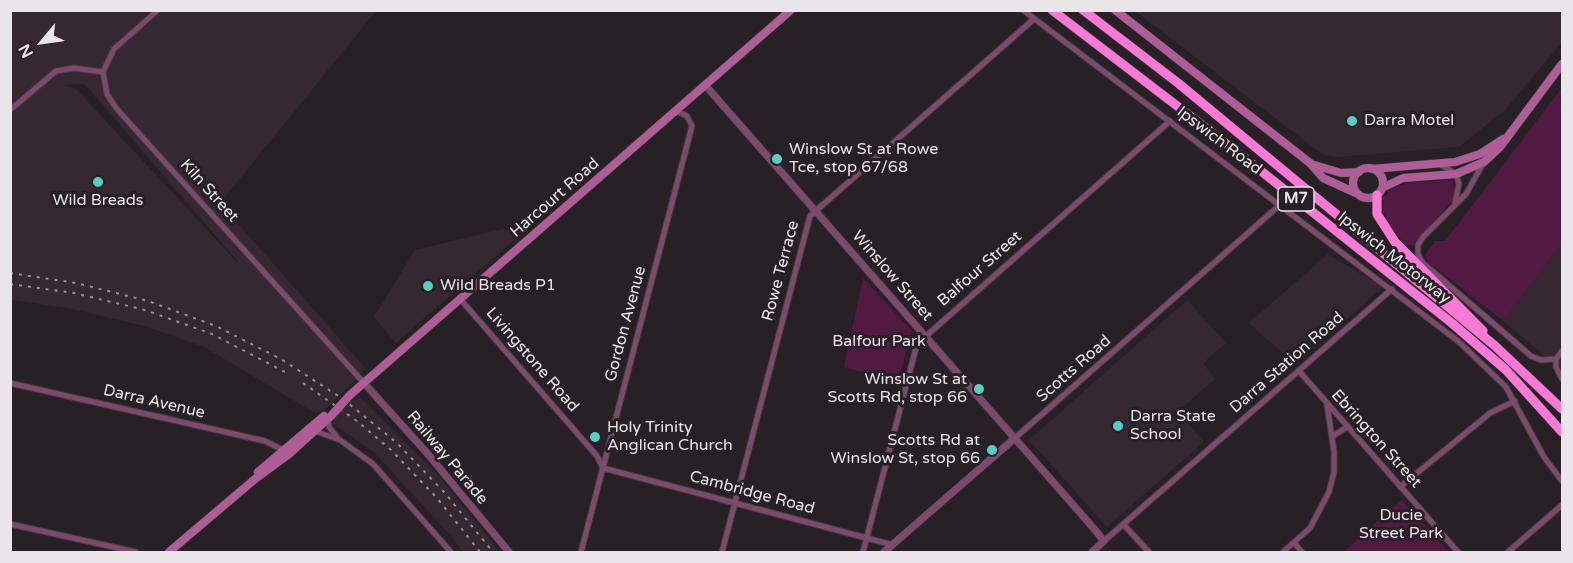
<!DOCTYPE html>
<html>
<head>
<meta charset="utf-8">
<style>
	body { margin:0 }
	#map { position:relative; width:1573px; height:563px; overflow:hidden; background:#272125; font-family:"Varela Round",sans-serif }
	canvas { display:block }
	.frame { position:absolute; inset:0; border:12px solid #eae5e8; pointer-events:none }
	.north { position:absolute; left:12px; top:12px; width:60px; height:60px; -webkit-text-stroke:4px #272125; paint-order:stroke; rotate:241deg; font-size:16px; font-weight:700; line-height:24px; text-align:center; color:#eae5e8 }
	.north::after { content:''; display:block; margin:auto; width:21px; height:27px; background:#eae5e8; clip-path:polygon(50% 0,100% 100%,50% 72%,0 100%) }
</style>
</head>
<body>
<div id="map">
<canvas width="1573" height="563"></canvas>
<div class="frame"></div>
<div class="north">N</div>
</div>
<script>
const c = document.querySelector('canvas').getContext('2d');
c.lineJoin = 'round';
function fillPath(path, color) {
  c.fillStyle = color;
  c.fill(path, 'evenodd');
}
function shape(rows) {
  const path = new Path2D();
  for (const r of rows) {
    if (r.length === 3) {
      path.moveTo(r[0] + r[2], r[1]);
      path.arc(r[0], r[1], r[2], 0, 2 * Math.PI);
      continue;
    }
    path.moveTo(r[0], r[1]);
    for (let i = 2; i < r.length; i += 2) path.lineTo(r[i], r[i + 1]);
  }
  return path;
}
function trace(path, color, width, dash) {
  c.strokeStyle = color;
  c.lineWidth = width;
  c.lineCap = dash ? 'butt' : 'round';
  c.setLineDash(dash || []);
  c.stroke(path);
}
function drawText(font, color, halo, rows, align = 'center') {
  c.font = font + ' "Varela Round",sans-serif';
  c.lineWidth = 6;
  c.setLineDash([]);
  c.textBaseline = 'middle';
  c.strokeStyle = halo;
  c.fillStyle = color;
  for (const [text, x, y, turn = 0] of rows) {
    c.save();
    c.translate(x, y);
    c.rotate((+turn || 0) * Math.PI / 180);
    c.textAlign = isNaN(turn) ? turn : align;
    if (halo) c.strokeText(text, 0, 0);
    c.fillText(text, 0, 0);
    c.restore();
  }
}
const built = shape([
	[11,11,376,11,220,203,366,369,326,409,315,413,204,347,148,327,68,308,11,300],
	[85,84,238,262,238,263,75,88,61,85],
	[1135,11,1562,11,1562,45,1560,44,1505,110,1459,147,1335,157,1322,154],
	[536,221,396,343,374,317,415,250],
	[1562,244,1562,371,1503,321],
	[1328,254,1383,287,1296,365,1249,323],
	[1187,300,1226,343,1203,363,1215,379,1178,411,1204,442,1107,527,1029,440],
	[360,397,437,474,500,552,463,552,451,536,374,452,333,424,335,415,351,401]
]);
const green = shape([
	[1562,88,1562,244,1503,321,1428,262,1425,255,1435,241,1445,241],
	[1453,180,1455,197,1414,245,1405,245,1387,221,1382,208,1383,198,1394,187,1413,182],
	[863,278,912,331,898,382,844,367],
	[1402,500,1449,552,1344,552,1364,533]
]);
const minor = shape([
	[158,10,114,49,103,72,107,94,116,108,364,383],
	[1023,10,1458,341,1506,387,1544,457,1562,481],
	[10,110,56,71,74,68,103,72],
	[1484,162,1466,194,1423,237,1418,245,1418,255,1423,263,1531,356,1541,360,1556,359],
	[1441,165,1456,174,1459,184,1455,202],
	[461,300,597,456,603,468,893,545],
	[1556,359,1556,367,1562,379],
	[1556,359,1562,351],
	[1299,371,1458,552],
	[10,383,265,441,285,451],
	[328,419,329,427,337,437],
	[315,431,340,440,373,464,451,552],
	[1333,436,1347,427],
	[1015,438,1281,204],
	[1400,487,1490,413,1515,401],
	[10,524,136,552],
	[1123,524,1149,552],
	[1104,541,1392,289],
	[1295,544,1302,552],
	[581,552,692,126,687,116,676,111],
	[722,552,810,216,1034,19],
	[863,552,917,344,1170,121],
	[1283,552,1310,528,1329,492,1334,472,1334,451,1327,405],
	[1508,552,1562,505]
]);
const tertiary = shape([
	[705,85,1096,531,1104,541,1092,552],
	[364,383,427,453,509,552],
	[884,552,1015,438]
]);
const secondary = shape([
	[1115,10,1310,163,1323,178,1358,194],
	[1311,164,1341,173,1359,172],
	[1368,183,15],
	[1372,169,1455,162,1480,154,1503,139],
	[1382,188,1403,178,1456,174,1484,162,1500,147,1562,64],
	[350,395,791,10],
	[258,472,324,416],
	[169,552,255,479,289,454,331,416]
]);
const motorway = shape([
	[1052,10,1241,155,1453,324,1506,370,1562,432],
	[1083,10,1178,83,1494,345,1562,409],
	[1377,195,1377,214,1395,242,1483,331]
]);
const rail = shape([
	[10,273,76,283,148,301,216,326,281,359,343,399,397,443,444,492,493,552],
	[10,284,74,293,145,310,212,334,285,372],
	[303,383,357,421,391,450,437,498,480,552]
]);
const secondaryBridge = shape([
	[331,416,350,395]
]);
const markers = [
	[1352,121,6,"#55cec6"],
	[777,159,6,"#55cec6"],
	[98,182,6,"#55cec6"],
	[428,286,6,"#55cec6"],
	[979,389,6,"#55cec6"],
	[1118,426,6,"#55cec6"],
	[595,437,6,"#55cec6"],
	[992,450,6,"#55cec6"]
];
const shields = [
	[1296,199,36]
];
const shieldNames = [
	["M7",1296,199]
];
const poiNames = [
	["Darra Motel",1364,121],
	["Winslow St at Rowe",789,150],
	["Tce, stop 67/68",789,168],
	["Wild Breads",98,201,"center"],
	["Wild Breads P1",440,286],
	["Winslow St at",967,380,"right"],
	["Scotts Rd, stop 66",967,398,"right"],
	["Darra State",1130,417],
	["School",1130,435],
	["Holy Trinity",607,428],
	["Anglican Church",607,446],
	["Scotts Rd at",980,441,"right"],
	["Winslow St, stop 66",980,459,"right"]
];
const streetNames = [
	["Ipswich Road",1219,141,37],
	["Kiln Street",209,191,48],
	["Harcourt Road",555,198,-41],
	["Ipswich Motorway",1394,258,38],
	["Balfour Street",980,269,-41],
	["Rowe Terrace",781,271,-75],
	["Winslow Street",892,276,49],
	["Gordon Avenue",626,324,-75],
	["Livingstone Road",532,360,49],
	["Darra Station Road",1287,363,-41],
	["Scotts Road",1074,369,-41],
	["Darra Avenue",154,402,13],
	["Ebrington Street",1376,439,48],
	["Railway Parade",447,458,50],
	["Cambridge Road",752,493,15]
];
const parkNames = [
	["Balfour Park",879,342],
	["Ducie",1401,516],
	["Street Park",1401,534]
];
fillPath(built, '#352830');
fillPath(green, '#521943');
trace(minor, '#423c40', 7);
trace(tertiary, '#423c40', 8);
trace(secondary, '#423c40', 9);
trace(motorway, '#423c40', 10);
trace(minor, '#7d4a6d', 5);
trace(tertiary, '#7d4a6d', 7);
trace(secondary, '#af5d97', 8);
trace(motorway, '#fa79d6', 9);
trace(rail, '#979295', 2, [3, 6]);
trace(secondaryBridge, '#423c40', 9, []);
trace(secondaryBridge, '#af5d97', 8);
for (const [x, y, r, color] of markers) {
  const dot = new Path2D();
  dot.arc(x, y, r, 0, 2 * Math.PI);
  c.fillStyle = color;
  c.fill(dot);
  trace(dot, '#272125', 2);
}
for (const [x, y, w] of shields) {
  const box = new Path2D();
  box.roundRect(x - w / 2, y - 12, w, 24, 4.5);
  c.fillStyle = '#272125';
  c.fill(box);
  trace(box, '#eae5e8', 1.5);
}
drawText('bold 15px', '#eae5e8', null, shieldNames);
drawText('16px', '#eae5e8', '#272125', poiNames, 'left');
drawText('16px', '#eae5e8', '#272125', streetNames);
drawText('16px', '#f4ddeb', '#272125', parkNames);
</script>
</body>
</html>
